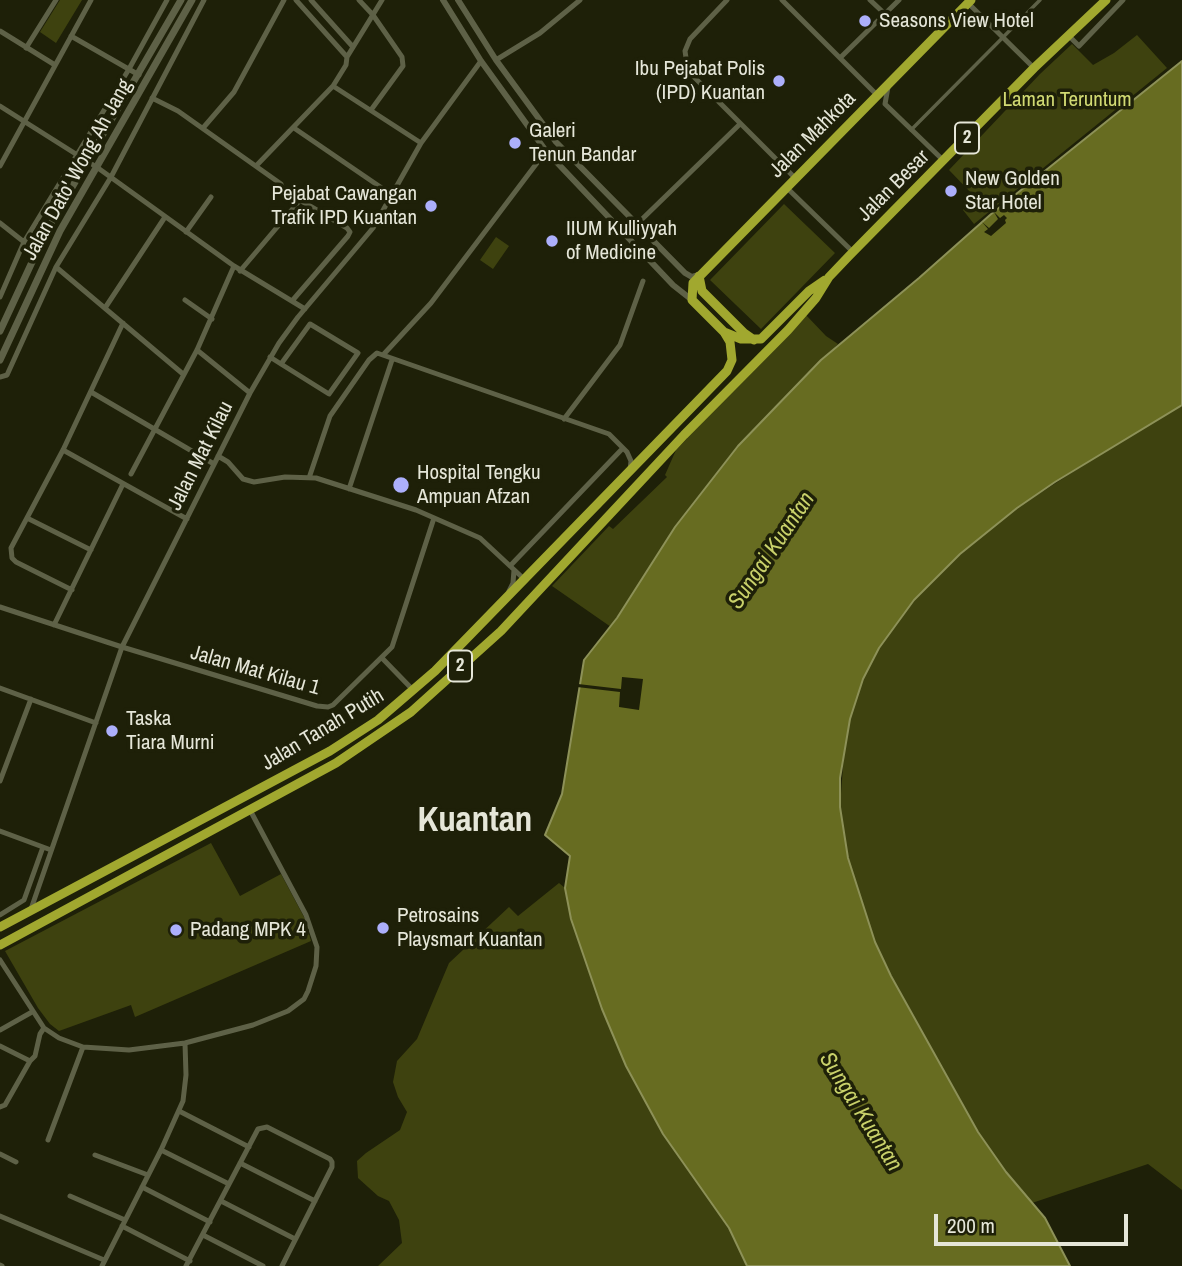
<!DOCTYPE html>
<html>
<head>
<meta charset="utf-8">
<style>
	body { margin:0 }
	#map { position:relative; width:1182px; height:1266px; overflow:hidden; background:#1e2008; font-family:"Archivo Narrow",sans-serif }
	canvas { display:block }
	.scale { position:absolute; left:934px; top:1214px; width:194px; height:32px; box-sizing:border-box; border:4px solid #e5e6d8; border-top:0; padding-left:9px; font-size:21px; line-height:24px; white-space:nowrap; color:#e5e6d8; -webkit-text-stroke:5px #1e2008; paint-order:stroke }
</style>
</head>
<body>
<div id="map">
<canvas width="1182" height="1266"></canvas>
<div class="scale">200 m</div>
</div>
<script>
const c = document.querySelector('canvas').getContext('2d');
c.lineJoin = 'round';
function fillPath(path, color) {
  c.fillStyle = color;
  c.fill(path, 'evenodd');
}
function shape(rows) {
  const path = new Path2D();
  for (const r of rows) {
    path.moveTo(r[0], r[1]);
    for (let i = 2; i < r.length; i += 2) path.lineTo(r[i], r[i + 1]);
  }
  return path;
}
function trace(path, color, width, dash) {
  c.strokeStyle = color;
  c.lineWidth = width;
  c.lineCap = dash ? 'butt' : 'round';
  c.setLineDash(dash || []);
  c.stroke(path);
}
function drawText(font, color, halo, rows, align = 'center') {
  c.font = font + ' "Archivo Narrow",sans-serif';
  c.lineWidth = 7;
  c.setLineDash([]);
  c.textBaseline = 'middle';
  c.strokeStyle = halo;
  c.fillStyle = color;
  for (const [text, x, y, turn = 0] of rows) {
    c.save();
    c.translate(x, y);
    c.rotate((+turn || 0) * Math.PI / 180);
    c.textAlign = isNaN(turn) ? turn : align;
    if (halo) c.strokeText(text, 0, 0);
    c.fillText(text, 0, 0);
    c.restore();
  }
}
const green = shape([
	[60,0,82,0,56,43,40,32],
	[1137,35,1167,68,974,224,963,210,975,197,949,170,1040,74,1072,44,1093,65,1114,53],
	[784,204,835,253,761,329,710,280],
	[496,237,509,246,493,269,480,260],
	[806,315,826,336,838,344,738,446,675,527,611,627,552,586,609,526,613,529,667,477,665,475,676,450],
	[1182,402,1182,1190,1148,1164,1032,1203,1006,1173,978,1132,914,1022,875,942,848,858,843,835,840,807,844,753,850,719,863,679,879,648,914,600,960,554,1017,508],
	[211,843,240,896,281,874,305,919,311,941,135,1017,131,1005,59,1031,50,1024,38,1008,5,951],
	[559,883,565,888,571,919,602,1009,626,1066,663,1134,729,1228,747,1266,378,1266,402,1243,399,1220,389,1201,378,1196,358,1178,357,1161,366,1153,400,1130,407,1112,398,1097,393,1082,397,1061,417,1039,449,963,509,907,518,916]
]);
const water = shape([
	[1182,61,1182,405,1055,482,1017,508,960,554,914,600,879,648,863,679,850,719,840,778,840,807,848,858,875,942,891,976,978,1132,1006,1172,1045,1218,1070,1266,747,1266,729,1228,663,1134,626,1066,602,1009,571,919,565,888,570,856,545,835,562,794,584,660,617,618,675,527,738,446,821,360,919,278,990,215,1182,61]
]);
const pier = shape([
	[994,212,1000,218,1004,215,1007,218,1005,220,1006,223,991,236,984,232,988,229,982,222,989,228,998,219],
	[622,677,643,679,639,710,619,707,620,692,577,687,578,684,621,689]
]);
const pedestrian = shape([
	[911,130,1040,0]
]);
const minor = shape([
	[296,0,347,57],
	[311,0,353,47],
	[359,0,373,15,402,57,403,66,371,110],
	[727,0,690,39,685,51,688,71,795,178],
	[782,0,878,96],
	[870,0,885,14],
	[968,3,1034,68],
	[0,31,55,65],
	[71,36,139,75],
	[1069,36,1079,46,1123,0],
	[26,48,56,0],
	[840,58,899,0],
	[496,60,540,33,580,0],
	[333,86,421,143],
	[888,87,885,104,944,161],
	[152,98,178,111,281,184,283,190,347,228,350,232,348,236,292,301],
	[0,106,98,168,234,266,305,309],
	[203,128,234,92,284,0],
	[294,128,392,195],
	[0,166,91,0],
	[256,166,333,86,346,65,347,57,382,0],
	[786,187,853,252],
	[0,223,24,242],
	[636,225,740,124],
	[186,232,211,197],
	[56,267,183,374],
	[240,271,301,199],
	[0,297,24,242,129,69,167,0],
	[185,300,212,319],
	[105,308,165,217],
	[197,350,250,393],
	[383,355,431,303,546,151],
	[270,357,281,364,329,394,358,353,310,324,281,364],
	[0,377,7,375,56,267,111,177,204,0],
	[91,392,214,464],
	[564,419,620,345,643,281],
	[63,450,187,519],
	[218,456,228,462,243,479,254,482,285,477,316,478,416,510,480,538,524,579],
	[131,474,197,350,234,266],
	[309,478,330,416,369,360,377,353,609,434,627,452,631,461,630,470],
	[349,489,392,360],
	[27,518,91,550],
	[510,566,623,448],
	[72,590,16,562,12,558,11,548,63,450,123,323],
	[509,591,513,583,514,570],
	[0,607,122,647,317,706,328,707,333,705,392,647,434,518],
	[54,625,123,484],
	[382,658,414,691],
	[0,688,96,723],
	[0,781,31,699],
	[0,831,51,850],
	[31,909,122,647,250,393,279,343,298,317,373,228,421,143,481,61],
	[0,915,24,900,43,847],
	[0,960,44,1028,59,1038,83,1047,129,1050,185,1043,253,1025,288,1011,304,999,308,991,316,966,317,947,306,915,250,810],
	[0,1030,32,1012],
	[0,1046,30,1061],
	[0,1107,5,1105,30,1061,35,1056,40,1034,44,1028],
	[179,1111,249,1147],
	[48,1140,83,1047],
	[161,1150,229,1184],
	[0,1154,16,1162],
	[95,1155,148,1175],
	[240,1163,315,1201],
	[142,1187,210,1222],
	[70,1196,125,1220],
	[221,1201,295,1239],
	[0,1216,104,1260],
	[122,1226,190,1261],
	[203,1235,263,1266],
	[0,1265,2,1266],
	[102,1266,161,1150,183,1101,186,1075,185,1043],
	[186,1266,258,1129,267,1127,330,1159,332,1162,332,1167,282,1266]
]);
const tertiary = shape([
	[443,0,481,61,546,151,673,285,692,300],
	[458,0,496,60,556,142,685,273,692,277,699,275]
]);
const secondary = shape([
	[0,331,46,232,181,0],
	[0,360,60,231,192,0]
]);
const trunk = shape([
	[699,276,702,291,744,333,754,340],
	[724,332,741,339,761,339,809,291,825,280],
	[0,927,330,751,378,720,435,671,727,371,732,360,730,342,724,332,692,300,693,283,971,0],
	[0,945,336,763,411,712,501,631,684,435,788,330,816,298,829,277,849,256,1034,68,1106,0]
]);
const markers = [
	[865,21,7,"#acaffb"],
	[779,81,7,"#acaffb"],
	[515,143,7,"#acaffb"],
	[951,191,7,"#acaffb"],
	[431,206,7,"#acaffb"],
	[552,241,7,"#acaffb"],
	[401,485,9,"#acaffb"],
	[112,731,7,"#acaffb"],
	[383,928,7,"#acaffb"],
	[176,930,7,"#acaffb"]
];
const shields = [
	[967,138,24],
	[460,666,24]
];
const shieldNames = [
	["2",967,138],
	["2",460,666]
];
const poiNames = [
	["Seasons View Hotel",879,21],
	["Ibu Pejabat Polis",765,69,"right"],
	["(IPD) Kuantan",765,93,"right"],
	["Galeri",529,131],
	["Tenun Bandar",529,155],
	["New Golden",965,179],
	["Star Hotel",965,203],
	["Pejabat Cawangan",417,194,"right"],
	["Trafik IPD Kuantan",417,218,"right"],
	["IIUM Kulliyyah",566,229],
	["of Medicine",566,253],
	["Hospital Tengku",417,473],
	["Ampuan Afzan",417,497],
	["Taska",126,719],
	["Tiara Murni",126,743],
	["Petrosains",397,916],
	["Playsmart Kuantan",397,940],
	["Padang MPK 4",190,930]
];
const parkNames = [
	["Laman Teruntum",1067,100]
];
const streetNames = [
	["Jalan Mahkota",813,135,-45],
	["Jalan Dato' Wong Ah Jang",78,170,-61],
	["Jalan Besar",894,186,-45],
	["Jalan Mat Kilau",201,456,-63],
	["Jalan Mat Kilau 1",255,671,16],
	["Jalan Tanah Putih",323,730,-31]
];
const waterNames = [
	["Sungai Kuantan",772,551,-56],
	["Sungai Kuantan",860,1112,58]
];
const townNames = [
	["Kuantan",475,822]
];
fillPath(green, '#3e420f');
fillPath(water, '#676c21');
trace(water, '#8d9158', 2);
fillPath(pier, '#1e2008');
trace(pedestrian, '#5e6147', 3.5);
trace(minor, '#5e6147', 5);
trace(tertiary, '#5e6147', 6);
trace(secondary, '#5e6147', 7);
trace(trunk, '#a1a82f', 9);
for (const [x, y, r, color] of markers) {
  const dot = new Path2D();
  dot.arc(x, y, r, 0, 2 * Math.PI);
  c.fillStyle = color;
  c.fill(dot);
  trace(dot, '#1e2008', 2.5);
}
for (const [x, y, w] of shields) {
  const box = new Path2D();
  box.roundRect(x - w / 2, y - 15.5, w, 31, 5);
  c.fillStyle = '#1e2008';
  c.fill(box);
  trace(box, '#e5e6d8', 2);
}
drawText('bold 19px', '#e5e6d8', null, shieldNames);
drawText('21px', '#e5e6d8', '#1e2008', poiNames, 'left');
drawText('21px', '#d1da73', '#1e2008', parkNames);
drawText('21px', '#e5e6d8', '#1e2008', streetNames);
drawText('italic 23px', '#c9d16a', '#1e2008', waterNames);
drawText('bold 35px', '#e5e6d8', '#1e2008', townNames);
</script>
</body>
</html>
